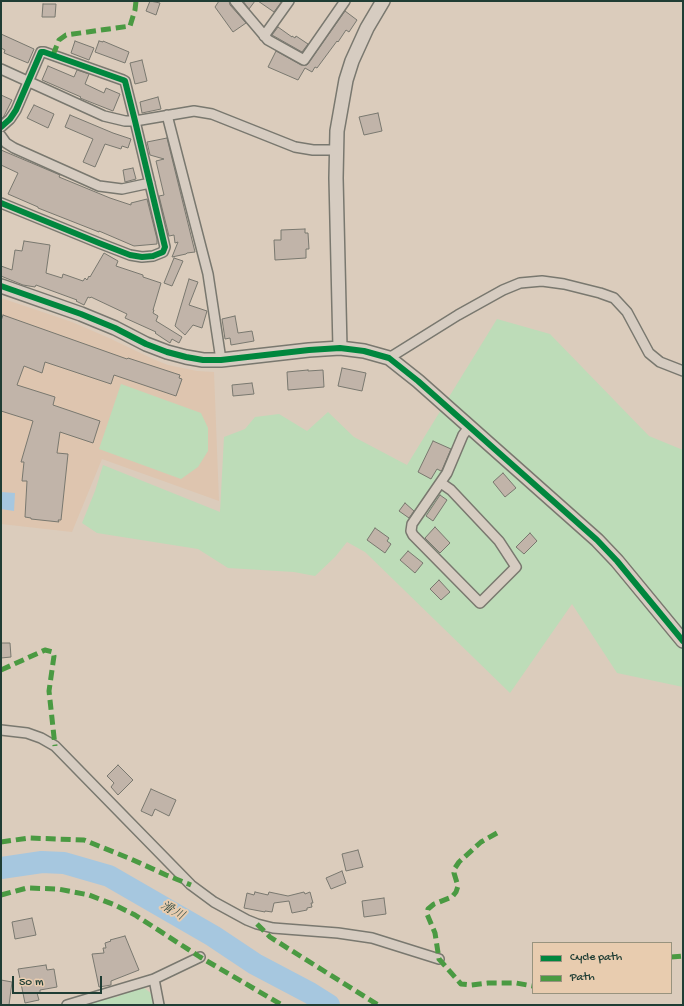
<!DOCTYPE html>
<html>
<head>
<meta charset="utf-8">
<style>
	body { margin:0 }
	#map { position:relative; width:684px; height:1006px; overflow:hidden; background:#dbccbc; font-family:"Gochi Hand",sans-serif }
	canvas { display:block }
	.frame { position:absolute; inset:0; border:2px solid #1f3d34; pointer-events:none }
	.legend { position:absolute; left:532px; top:942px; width:140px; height:52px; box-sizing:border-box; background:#e8ccaf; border:1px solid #98937e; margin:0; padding:5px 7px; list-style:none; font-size:12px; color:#1f3d34 }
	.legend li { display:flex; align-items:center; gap:8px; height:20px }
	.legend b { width:20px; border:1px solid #98937e }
	.scale { position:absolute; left:12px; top:976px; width:90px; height:18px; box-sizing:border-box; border:2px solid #1f3d34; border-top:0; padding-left:5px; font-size:12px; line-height:14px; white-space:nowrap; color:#1f3d34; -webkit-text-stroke:3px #e8ccaf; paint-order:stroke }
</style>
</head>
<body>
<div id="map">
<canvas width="684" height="1006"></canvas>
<div class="frame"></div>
<ul class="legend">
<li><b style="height:5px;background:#00873e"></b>Cycle path</li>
<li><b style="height:5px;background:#4a9a42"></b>Path</li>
</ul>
<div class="scale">50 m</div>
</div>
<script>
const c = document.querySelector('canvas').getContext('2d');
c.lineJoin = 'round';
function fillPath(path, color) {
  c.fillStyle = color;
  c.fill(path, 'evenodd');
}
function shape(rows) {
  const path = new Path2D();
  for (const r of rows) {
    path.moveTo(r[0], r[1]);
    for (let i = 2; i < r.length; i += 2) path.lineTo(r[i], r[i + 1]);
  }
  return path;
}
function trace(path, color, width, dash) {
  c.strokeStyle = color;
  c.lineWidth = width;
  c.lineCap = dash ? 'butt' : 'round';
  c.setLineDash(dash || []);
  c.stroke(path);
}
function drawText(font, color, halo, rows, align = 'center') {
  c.font = font + ' "Gochi Hand","Klee One",sans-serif';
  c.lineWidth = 4;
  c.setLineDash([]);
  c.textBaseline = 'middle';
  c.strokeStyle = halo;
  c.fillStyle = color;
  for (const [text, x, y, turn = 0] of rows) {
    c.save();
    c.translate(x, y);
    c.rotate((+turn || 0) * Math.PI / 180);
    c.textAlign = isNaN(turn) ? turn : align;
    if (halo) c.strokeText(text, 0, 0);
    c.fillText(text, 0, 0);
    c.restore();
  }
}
const built = shape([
	[1,298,72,322,109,338,153,359,168,365,197,371,214,372,219,501,102,459,72,532,1,524]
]);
const green = shape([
	[497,319,550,334,649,436,683,450,683,687,617,673,572,604,510,693,365,552,347,542,335,557,315,576,294,572,228,568,198,549,97,533,82,523,95,491,103,465,220,512,224,437,245,429,255,417,279,414,307,431,328,412,354,437,407,465],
	[121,384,201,413,208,428,208,451,198,467,181,479,99,449],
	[143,987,152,994,154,1005,88,1005,88,1002,101,998,117,997,126,992]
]);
const water = shape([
	[1,492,15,493,14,511,1,509]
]);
const river = shape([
	[1,868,42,862,64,863,109,876,213,936,255,964,310,993,329,1005]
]);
const building = shape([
	[150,1,160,3,156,15,146,11,150,1],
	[219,1,229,1,230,5,246,23,233,32,215,7,219,1],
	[243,1,255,1,249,9,243,1],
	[258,1,282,1,274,12,258,1],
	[43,4,56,4,55,17,42,17,43,4],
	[345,11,357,20,349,32,346,30,338,42,337,41,317,68,315,67,312,72,305,68,298,80,268,67,276,51,301,65,307,65,345,11],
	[278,27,292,37,292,36,295,38,296,36,308,44,302,52,272,35,278,27],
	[1,34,34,49,28,63,4,53,5,50,1,48,1,34],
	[75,41,94,48,89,60,71,53,75,41],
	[99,41,103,42,103,41,129,52,125,63,95,52,99,41],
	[142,60,147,81,135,84,130,63,142,60],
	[48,66,74,77,77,70,89,74,85,84,104,93,106,88,120,94,113,111,80,98,81,97,42,80,48,66],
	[1,95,12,100,4,116,1,119,1,95],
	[158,97,161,109,142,113,140,102,158,97],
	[34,105,54,114,48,128,27,118,34,105],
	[378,113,382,131,364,135,359,117,378,113],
	[70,115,113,133,131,139,128,148,122,146,121,149,105,144,95,167,83,162,93,139,65,127,70,115],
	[167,138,195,252,187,253,186,254,172,257,178,242,175,243,174,235,169,236,159,196,164,195,156,161,164,159,150,155,147,142,167,138],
	[1,150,60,175,59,177,110,198,131,205,131,203,147,199,157,239,157,244,134,246,99,231,99,232,38,208,38,207,8,194,18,173,1,165,1,150],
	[133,168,136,179,125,182,123,170,133,168],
	[305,229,305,233,308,233,309,249,306,249,306,258,275,260,274,240,281,240,281,230,305,229],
	[24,241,50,245,46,273,62,278,63,274,83,281,85,278,87,280,89,276,90,277,104,253,118,261,116,266,143,275,143,277,161,283,153,310,154,310,153,313,158,316,156,321,182,337,179,343,172,339,170,343,155,333,156,332,125,318,127,314,91,297,90,298,88,297,84,305,76,301,77,300,36,285,35,287,23,285,1,276,1,266,12,270,15,250,22,251,24,241],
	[174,258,183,261,172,286,164,283,174,258],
	[189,279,198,282,189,305,207,311,202,328,193,325,185,335,175,326,189,279],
	[3,315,127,359,128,358,180,375,179,378,182,379,176,396,114,375,111,384,45,362,42,373,24,366,17,385,55,397,53,405,100,421,93,443,60,432,57,453,68,454,61,520,58,520,59,522,31,519,31,518,25,517,27,481,22,481,24,462,21,462,33,421,1,411,1,321,3,315],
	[235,316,238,333,252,331,254,341,231,345,230,338,225,339,222,319,235,316],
	[342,368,366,373,362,391,338,386,342,368],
	[308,370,308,371,323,370,324,387,288,390,287,372,308,370],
	[252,383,254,394,233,396,232,385,252,383],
	[433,441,451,449,442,470,441,471,437,469,431,479,418,472,433,441],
	[503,473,516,488,505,497,493,482,503,473],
	[440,495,447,500,433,521,426,516,440,495],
	[405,503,414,511,409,518,399,511,405,503],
	[435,527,450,543,440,553,425,538,435,527],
	[375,528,389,538,387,541,391,544,385,553,367,540,375,528],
	[530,533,537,541,524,554,516,547,530,533],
	[408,551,423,563,415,573,400,560,408,551],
	[439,580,450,592,441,600,430,589,439,580],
	[1,643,10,643,11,657,1,658,1,643],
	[118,765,133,780,118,795,111,787,114,783,107,776,118,765],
	[151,789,176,800,169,816,155,809,152,816,141,811,151,789],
	[358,850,363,867,346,871,342,854,358,850],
	[342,871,346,883,331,889,326,878,342,871],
	[255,892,268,895,269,892,288,896,304,892,305,894,310,892,313,903,311,903,312,907,307,908,307,910,292,913,289,901,274,903,272,912,265,911,265,912,244,908,247,893,254,895,255,892],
	[384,898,386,914,364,917,362,901,384,898],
	[32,918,36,935,15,939,12,922,32,918],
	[125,936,139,970,111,981,111,985,99,987,92,954,104,953,103,948,106,948,105,943,111,941,110,940,125,936],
	[46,965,47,970,54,969,57,987,40,990,40,993,37,993,39,1000,25,1003,18,969,46,965],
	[1,980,12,982,9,1005,1,1005,1,980]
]);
const street = shape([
	[235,1,268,40,304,60,345,1],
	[264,36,289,1],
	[1,69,104,116,125,121,135,121,194,111,212,114,295,147,313,150,336,150],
	[167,115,208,274,221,360],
	[1,127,10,119,16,110,41,52,44,52,123,80,125,81,135,121,165,247,163,252,153,256,142,257,130,255,99,243,1,203],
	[1,136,6,143,14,148,99,186,122,189,150,183],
	[389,358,458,315,503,290,520,283,542,281,564,284,600,293,614,298,627,312,649,353,660,362,683,371],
	[441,483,451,490,499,541,516,567,480,603,413,535,411,531,412,524,447,473,463,435,469,427],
	[1,730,27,733,41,738,55,746,191,885,214,902,247,920,257,924,273,928,338,933,372,938,439,959],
	[154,979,159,1005],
	[67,1005,154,979,200,957]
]);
const secondary = shape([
	[1,286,81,314,115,328,146,344,167,352,186,357,203,360,221,360,309,350,340,348,364,351,389,358,418,381,597,540,617,561,683,641],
	[340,348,336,178,337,131,346,80,352,61,367,28,383,1]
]);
const quiet = shape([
	[53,55,59,40,66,35,130,26,135,10,136,1],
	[1,670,45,650,53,652,54,656,49,691,55,746],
	[497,833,481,842,459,862,455,868,454,873,458,886,456,892,452,897,434,904,428,909,427,914,435,933,439,959,461,984,471,985,488,983,516,983,533,986],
	[1,842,29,838,84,840,131,859,166,875,191,885],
	[1,895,27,888,58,889,89,895,115,905,135,915,200,957,282,1005],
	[257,924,270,937,378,1005],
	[671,957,683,956]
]);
const cycleway = shape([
	[1,127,10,119,16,110,41,52,44,52,123,80,125,81,135,121,165,247,163,252,153,256,142,257,130,255,99,243,1,203],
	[1,286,81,314,115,328,146,344,167,352,186,357,203,360,221,360,309,350,340,348,364,351,389,358,418,381,597,540,617,561,683,641]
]);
const waterNames = [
	["滑川",172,912,30]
];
fillPath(built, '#dec5af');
fillPath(green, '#bddcb8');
fillPath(water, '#a6c7df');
trace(river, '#a6c7df', 22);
fillPath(building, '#c1b4a9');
trace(building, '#79786f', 1);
trace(street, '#79786f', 12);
trace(secondary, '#79786f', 16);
trace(street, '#d6ccc1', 9);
trace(secondary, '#d6ccc1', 13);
trace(quiet, '#4a9a42', 5, [10, 5]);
trace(cycleway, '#00873e', 6);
drawText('italic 13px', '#25443d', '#e8ccaf', waterNames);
</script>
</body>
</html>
